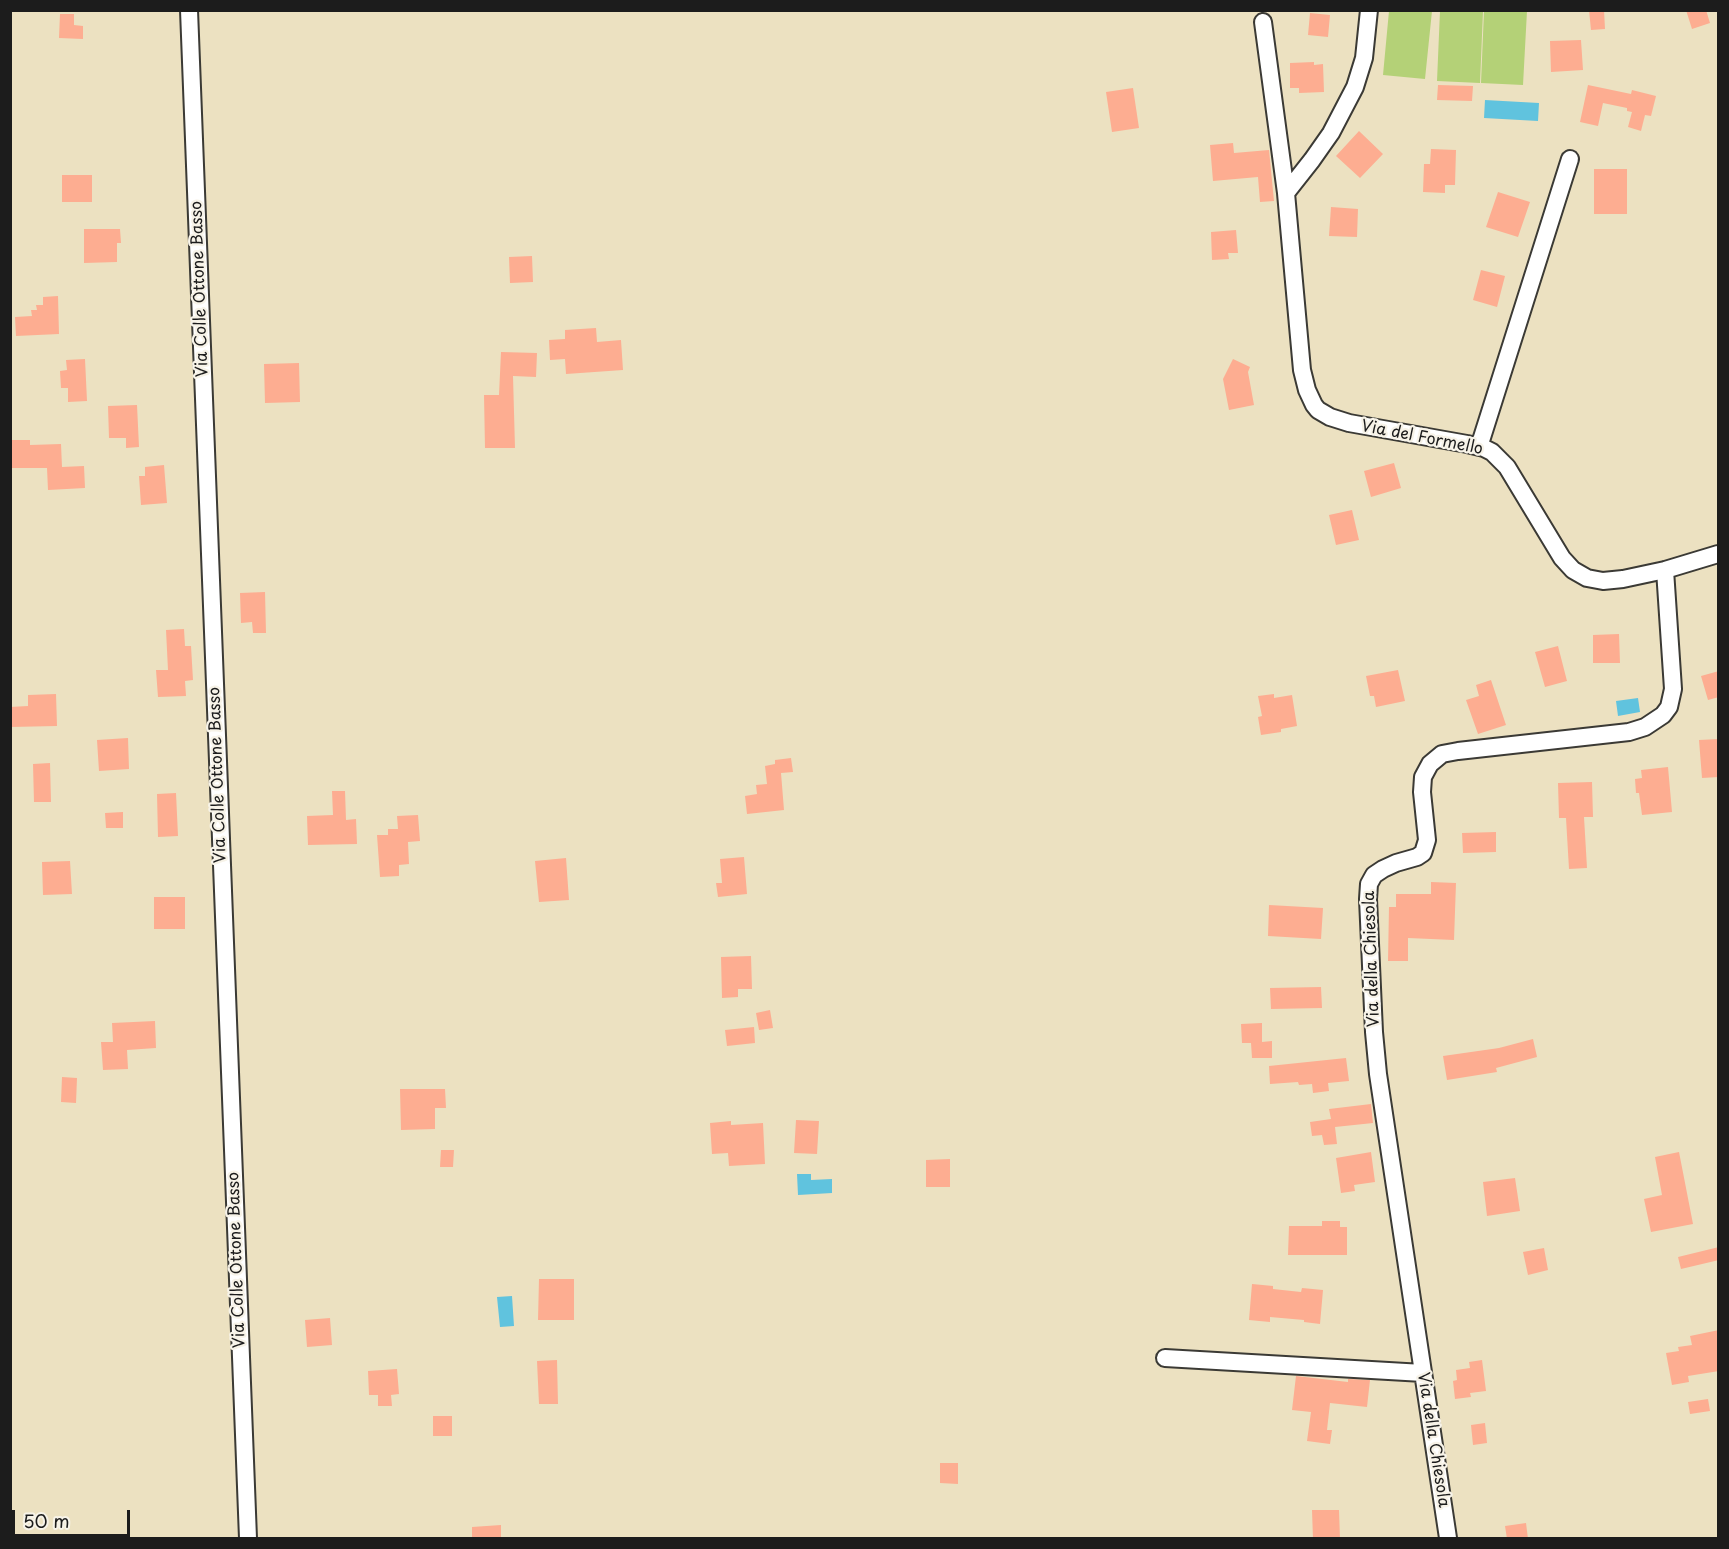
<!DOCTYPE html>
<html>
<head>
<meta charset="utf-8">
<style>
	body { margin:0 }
	#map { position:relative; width:1729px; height:1549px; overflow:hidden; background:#ece1c1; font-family:"Playpen Sans",sans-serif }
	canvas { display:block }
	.frame { position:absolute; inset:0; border:12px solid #1c1c1c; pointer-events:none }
	.scale { position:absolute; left:12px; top:1510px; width:118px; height:27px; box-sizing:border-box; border:3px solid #1c1c1c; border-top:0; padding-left:8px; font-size:18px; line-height:21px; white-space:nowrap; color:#1c1c1c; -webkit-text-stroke:4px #f7f3e8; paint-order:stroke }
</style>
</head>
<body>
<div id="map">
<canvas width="1729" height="1549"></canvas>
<div class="frame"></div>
<div class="scale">50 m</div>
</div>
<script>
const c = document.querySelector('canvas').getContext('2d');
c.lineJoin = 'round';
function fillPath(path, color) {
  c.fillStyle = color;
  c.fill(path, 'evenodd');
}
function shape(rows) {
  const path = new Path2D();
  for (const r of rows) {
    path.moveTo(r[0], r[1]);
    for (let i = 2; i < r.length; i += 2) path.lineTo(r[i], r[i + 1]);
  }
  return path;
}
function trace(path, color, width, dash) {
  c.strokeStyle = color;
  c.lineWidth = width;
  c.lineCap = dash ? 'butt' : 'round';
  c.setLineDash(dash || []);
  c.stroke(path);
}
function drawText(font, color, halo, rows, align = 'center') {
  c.font = font + ' "Playpen Sans",sans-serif';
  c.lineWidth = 4.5;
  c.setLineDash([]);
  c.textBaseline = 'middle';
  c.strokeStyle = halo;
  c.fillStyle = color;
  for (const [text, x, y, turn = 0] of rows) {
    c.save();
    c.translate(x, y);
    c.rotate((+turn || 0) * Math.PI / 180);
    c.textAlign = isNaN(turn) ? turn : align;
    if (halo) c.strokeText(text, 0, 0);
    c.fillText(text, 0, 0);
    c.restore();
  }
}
const green = shape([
	[1389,11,1432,11,1425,79,1383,75],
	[1440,11,1483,11,1480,83,1437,81],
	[1484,11,1527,11,1523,85,1481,83]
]);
const water = shape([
	[1485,100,1539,103,1538,121,1484,118],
	[1638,698,1640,712,1618,716,1616,701],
	[797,1174,811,1174,811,1180,832,1179,832,1193,798,1195],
	[512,1296,514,1326,500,1327,497,1297]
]);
const building = shape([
	[1589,10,1604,10,1605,29,1591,30],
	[1686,10,1706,10,1710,23,1692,29],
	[1310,13,1330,15,1328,37,1308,35],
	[60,14,74,14,74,25,83,26,83,39,59,38],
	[1581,40,1583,70,1551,72,1550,41],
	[1314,62,1314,65,1323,64,1324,92,1299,93,1299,88,1290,88,1290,63],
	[1438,85,1473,86,1472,101,1437,100],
	[1588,85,1631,94,1632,90,1656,96,1651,116,1645,115,1641,131,1628,127,1632,112,1627,111,1627,108,1603,103,1598,126,1580,122],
	[1133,88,1139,128,1112,132,1106,92],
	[1359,131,1383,154,1360,178,1336,156],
	[1233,143,1234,153,1269,150,1274,201,1260,202,1258,177,1213,181,1210,145],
	[1431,149,1456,150,1455,185,1445,185,1445,193,1423,192,1424,164,1430,164],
	[1594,169,1627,169,1627,214,1594,214],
	[62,175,92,175,92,202,62,202],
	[1498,192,1530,202,1518,237,1486,227],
	[1331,207,1358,209,1357,237,1329,236],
	[84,229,120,229,121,243,117,243,117,262,84,263],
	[1236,230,1238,253,1228,253,1229,259,1212,260,1211,232],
	[532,256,533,282,510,283,509,257],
	[1481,270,1505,276,1497,307,1473,300],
	[58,296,59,334,16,336,15,317,32,316,31,310,37,310,36,305,43,305,43,297],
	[596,328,597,342,621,340,623,370,566,374,565,359,550,360,549,340,565,339,565,330],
	[501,352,537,353,536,377,513,376,515,448,485,448,484,395,499,395],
	[85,359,87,401,68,402,68,388,61,388,60,371,67,370,66,360],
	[1233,359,1250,367,1248,372,1254,405,1229,410,1223,379],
	[299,363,300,402,265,403,264,364],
	[137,405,139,447,126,448,126,438,109,438,108,406],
	[10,440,30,440,30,445,61,444,62,467,84,466,85,488,48,490,47,468,10,468],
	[1394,463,1401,488,1371,497,1364,471],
	[164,465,167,503,141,505,139,476,145,476,145,467],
	[1352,510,1359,540,1336,545,1329,515],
	[265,592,266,633,253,633,252,622,241,623,240,593],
	[184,629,185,646,191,646,193,680,185,681,186,696,158,697,156,670,168,670,166,630],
	[1619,634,1620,663,1593,663,1593,635],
	[1558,646,1567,681,1545,687,1535,652],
	[1398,670,1405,701,1376,707,1374,696,1370,696,1366,676],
	[1719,671,1719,697,1708,700,1701,676],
	[1491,680,1506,725,1478,734,1466,700,1479,696,1476,685],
	[56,694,57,726,10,727,10,707,28,706,28,695],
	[1274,694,1274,698,1292,695,1297,726,1281,729,1281,732,1261,735,1258,717,1262,716,1258,696],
	[128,738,129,769,99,771,97,740],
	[1719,739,1719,777,1702,778,1699,740],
	[791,758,793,772,781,773,784,810,747,814,745,796,757,794,756,785,767,784,765,766,775,764,775,760],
	[50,763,51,802,34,802,33,764],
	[1668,767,1672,812,1642,815,1639,793,1636,793,1635,779,1642,778,1641,770],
	[1592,782,1593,817,1584,817,1587,868,1569,869,1566,818,1559,818,1558,783],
	[332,791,345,791,346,820,356,819,357,844,308,845,307,816,333,815],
	[176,793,178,836,158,837,157,794],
	[123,812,123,828,106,828,105,813],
	[418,815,420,841,408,842,409,864,399,865,399,876,380,877,377,835,388,835,388,829,398,829,397,816],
	[1496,832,1496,852,1463,853,1462,833],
	[744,857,747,894,718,897,716,883,722,883,720,859],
	[566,858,569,900,539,902,535,861],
	[70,861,72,894,43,895,42,862],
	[1431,882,1456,883,1454,940,1408,938,1408,961,1388,961,1389,907,1396,907,1396,894,1431,894],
	[154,897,185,897,185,929,154,929],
	[1269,905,1323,908,1321,939,1268,936],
	[751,956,752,989,738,989,738,997,722,998,721,957],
	[1321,987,1322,1008,1271,1009,1270,988],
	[770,1010,773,1028,759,1030,756,1013],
	[155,1021,156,1048,127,1050,128,1069,103,1070,101,1042,113,1042,112,1023],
	[1262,1023,1262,1042,1272,1041,1272,1058,1252,1058,1251,1043,1242,1043,1241,1024],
	[754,1027,755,1043,727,1046,725,1030],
	[1533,1039,1537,1057,1496,1068,1497,1072,1447,1080,1443,1056,1499,1048],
	[1346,1058,1349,1081,1328,1083,1329,1091,1313,1093,1312,1084,1299,1085,1298,1082,1270,1084,1269,1066],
	[62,1077,77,1078,76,1103,61,1102],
	[400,1089,445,1089,446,1108,435,1108,435,1129,401,1130],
	[1371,1104,1373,1123,1335,1127,1337,1144,1324,1145,1322,1135,1312,1136,1310,1122,1331,1119,1329,1109],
	[796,1120,819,1121,817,1154,794,1153],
	[731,1121,731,1125,763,1123,765,1164,729,1166,728,1153,712,1154,710,1123],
	[441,1150,454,1150,453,1167,440,1167],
	[1371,1152,1375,1182,1354,1185,1355,1191,1341,1193,1336,1158],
	[1679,1152,1693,1224,1651,1232,1644,1199,1662,1195,1655,1157],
	[950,1159,950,1187,926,1187,926,1160],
	[1515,1178,1520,1211,1487,1216,1483,1182],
	[1322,1221,1340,1221,1340,1227,1347,1227,1347,1255,1288,1255,1289,1226,1322,1226],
	[1719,1247,1719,1260,1681,1269,1678,1257],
	[1544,1248,1548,1270,1528,1275,1523,1252],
	[539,1279,574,1279,574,1320,538,1320],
	[1252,1284,1273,1286,1273,1289,1301,1292,1302,1288,1323,1290,1320,1324,1304,1322,1304,1320,1270,1317,1270,1322,1249,1320],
	[330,1318,332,1345,307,1347,305,1320],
	[1719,1330,1719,1371,1688,1376,1689,1382,1672,1385,1666,1353,1679,1351,1678,1347,1692,1345,1690,1336],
	[557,1360,558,1404,539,1404,537,1361],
	[1482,1360,1486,1391,1470,1393,1471,1397,1455,1399,1453,1381,1457,1380,1456,1370,1470,1368,1469,1362],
	[397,1369,399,1394,391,1395,392,1406,378,1406,378,1395,369,1395,368,1371],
	[1296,1376,1348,1382,1348,1379,1370,1380,1367,1407,1330,1403,1327,1430,1332,1430,1330,1444,1307,1441,1311,1412,1292,1410],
	[1708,1399,1710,1411,1690,1414,1688,1402],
	[433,1416,452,1416,452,1436,433,1436],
	[1485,1423,1487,1443,1473,1445,1471,1425],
	[940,1463,958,1463,958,1484,940,1483],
	[1312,1510,1339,1510,1340,1539,1313,1539],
	[1526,1523,1528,1539,1507,1539,1505,1526],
	[501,1525,501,1539,472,1539,472,1527]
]);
const street = shape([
	[189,10,248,1538],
	[1263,22,1286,193,1302,370,1307,390,1314,405,1318,410,1330,417,1349,423,1467,444,1484,448,1492,452,1507,467,1562,558,1573,570,1587,578,1603,581,1623,579,1665,570,1718,554],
	[1286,193,1312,160,1331,133,1355,87,1364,58,1369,10],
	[1479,447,1570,159],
	[1165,1358,1423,1373],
	[1448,1538,1378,1074,1374,1032,1368,899,1369,884,1374,875,1383,869,1396,863,1417,857,1423,853,1427,840,1422,792,1423,777,1430,764,1442,754,1458,751,1629,732,1645,727,1663,715,1669,707,1673,689,1665,570]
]);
const streetNames = [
	["Via Colle Ottone Basso",200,289,-92],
	["Via del Formello",1422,438,11],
	["Via Colle Ottone Basso",218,775,-92],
	["Via della Chiesola",1372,959,-92],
	["Via Colle Ottone Basso",237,1260,-92],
	["Via della Chiesola",1433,1440,81]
];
fillPath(green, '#b4d177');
fillPath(water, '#60c3de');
fillPath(building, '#fdad91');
trace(street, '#3b3a35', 20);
trace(street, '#fff', 16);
drawText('16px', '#1c1c1c', '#f7f3e8', streetNames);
</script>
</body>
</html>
